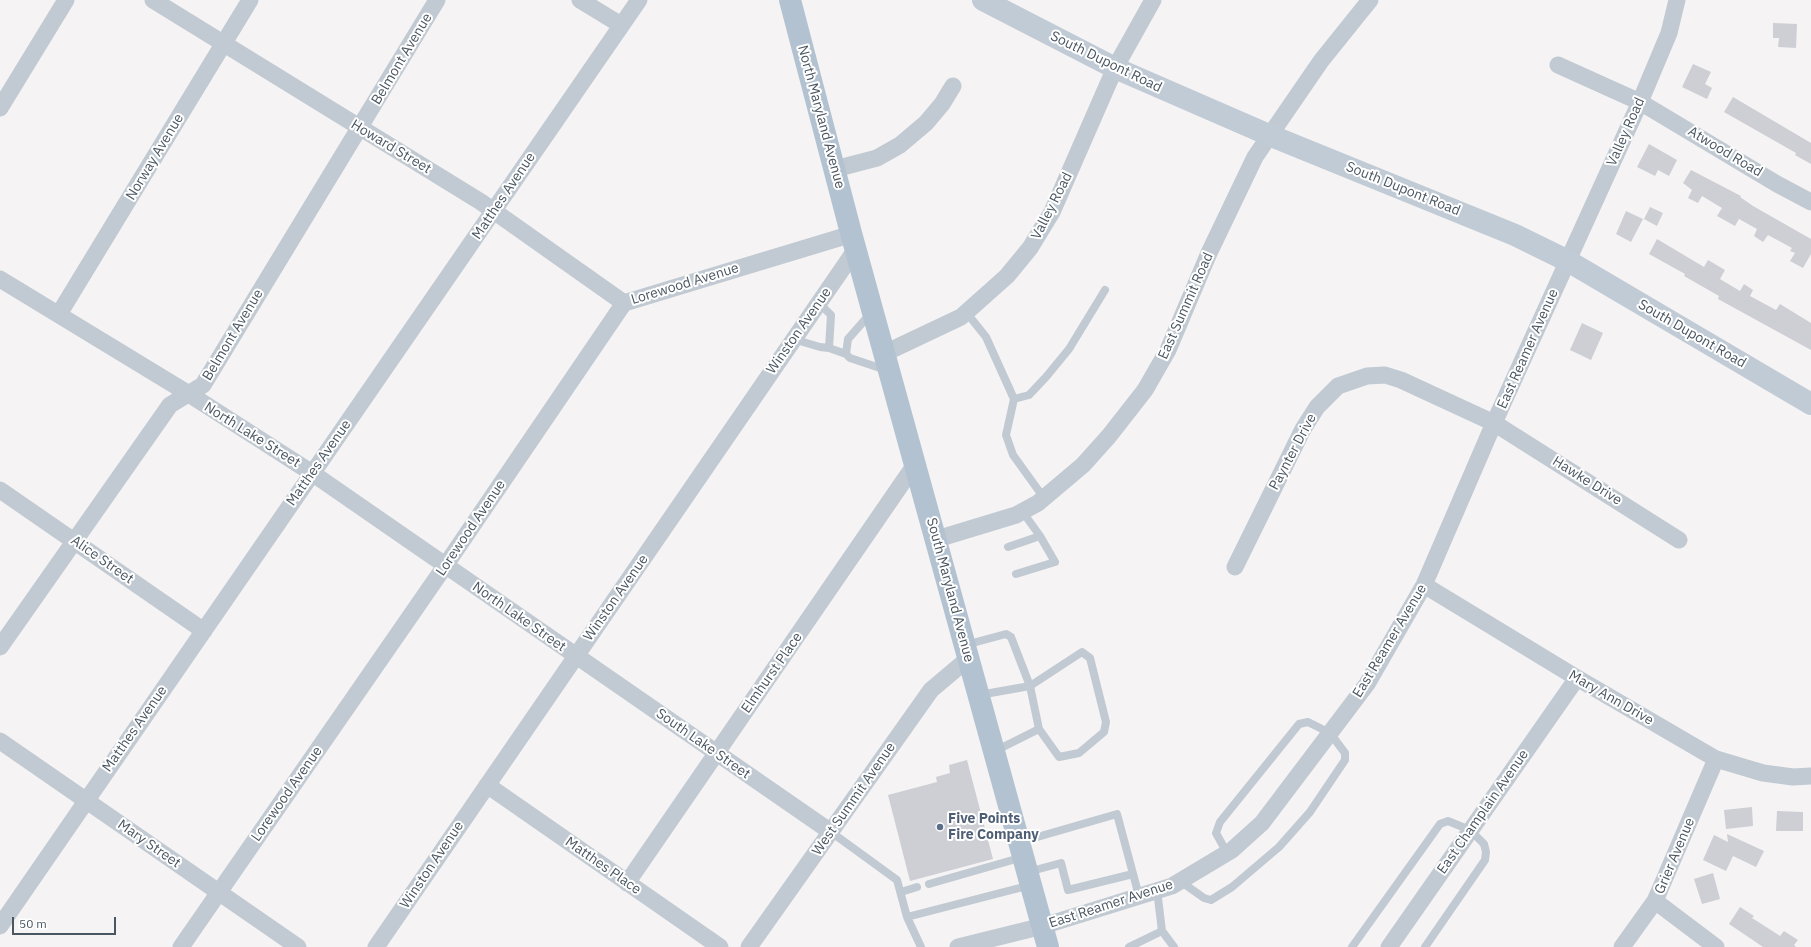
<!DOCTYPE html>
<html>
<head>
<meta charset="utf-8">
<style>
	body { margin:0 }
	#map { position:relative; width:1811px; height:947px; overflow:hidden; background:#f5f3f3; font-family:"IBM Plex Sans",sans-serif }
	canvas { display:block }
	.scale { position:absolute; left:12px; top:917px; width:104px; height:18px; box-sizing:border-box; border:2px solid #4a5661; border-top:0; padding-left:5px; font-size:12px; line-height:14px; white-space:nowrap; color:#4a5661; -webkit-text-stroke:3px #fff; paint-order:stroke }
</style>
</head>
<body>
<div id="map">
<canvas width="1811" height="947"></canvas>
<div class="scale">50 m</div>
</div>
<script>
const c = document.querySelector('canvas').getContext('2d');
c.lineJoin = 'round';
function fillPath(path, color) {
  c.fillStyle = color;
  c.fill(path, 'evenodd');
}
function shape(rows) {
  const path = new Path2D();
  for (const r of rows) {
    path.moveTo(r[0], r[1]);
    for (let i = 2; i < r.length; i += 2) path.lineTo(r[i], r[i + 1]);
  }
  return path;
}
function trace(path, color, width, dash) {
  c.strokeStyle = color;
  c.lineWidth = width;
  c.lineCap = dash ? 'butt' : 'round';
  c.setLineDash(dash || []);
  c.stroke(path);
}
function drawText(font, color, halo, rows, align = 'center') {
  c.font = font + ' "IBM Plex Sans",sans-serif';
  c.lineWidth = 4;
  c.setLineDash([]);
  c.textBaseline = 'middle';
  c.strokeStyle = halo;
  c.fillStyle = color;
  for (const [text, x, y, turn = 0] of rows) {
    c.save();
    c.translate(x, y);
    c.rotate((+turn || 0) * Math.PI / 180);
    c.textAlign = isNaN(turn) ? turn : align;
    if (halo) c.strokeText(text, 0, 0);
    c.fillText(text, 0, 0);
    c.restore();
  }
}
const building = shape([
	[1773,23,1797,24,1796,48,1778,47,1779,38,1773,38],
	[1693,64,1711,72,1705,84,1712,88,1707,99,1682,87],
	[1733,97,1811,143,1811,164,1795,155,1796,153,1724,112],
	[1649,144,1677,160,1669,176,1658,170,1655,176,1637,167],
	[1691,170,1741,196,1740,197,1753,206,1811,239,1811,254,1803,268,1790,261,1795,253,1790,251,1792,248,1768,235,1763,242,1754,236,1757,229,1739,219,1735,226,1717,216,1722,208,1702,196,1698,203,1688,198,1692,190,1683,183],
	[1650,207,1663,213,1657,226,1644,219],
	[1626,211,1643,219,1631,242,1616,234],
	[1657,239,1704,267,1708,260,1725,270,1720,279,1740,291,1744,284,1753,290,1750,296,1776,310,1780,304,1811,323,1811,350,1718,299,1719,296,1684,276,1685,274,1649,254],
	[1582,323,1603,333,1591,360,1570,350],
	[967,760,993,859,910,881,888,795,937,782,936,777,950,773,949,765],
	[1752,807,1753,826,1726,829,1724,810],
	[1777,811,1803,812,1803,831,1776,831],
	[1727,834,1764,851,1756,867,1733,856,1726,871,1703,860,1714,835,1728,842],
	[1713,873,1720,899,1702,904,1694,879],
	[1740,907,1754,916,1752,918,1774,932,1780,936,1784,931,1798,940,1794,945,1796,947,1763,947,1729,924]
]);
const lane = shape([
	[966,312,986,337,1014,399,1006,435,1013,455,1044,498],
	[871,313,848,339,846,354,850,358,886,370],
	[793,339,820,347,829,348,831,315,819,303],
	[829,348,846,354],
	[1014,399,1029,395,1046,377,1069,349,1105,290],
	[1008,547,1040,536],
	[1016,574,1055,562,1040,536,1022,511],
	[965,645,1006,634,1011,637,1030,686,1082,652,1090,658,1106,722,1104,732,1079,753,1059,757,1039,729],
	[979,695,1030,686,1039,729,995,751],
	[831,832,897,880,907,917,921,947],
	[1020,842,1117,814,1139,896],
	[1028,872,1061,863,1068,890,1133,874],
	[1180,881,1204,898,1211,900,1232,887,1279,847,1310,812,1345,760,1345,753,1330,733,1308,722,1299,724,1220,822,1216,833,1227,853],
	[929,884,1023,857],
	[1157,890,1162,931,1174,947],
	[901,892,917,887],
	[907,917,1031,885],
	[1129,947,1162,931],
	[1352,947,1440,824,1448,821,1470,830,1484,844,1486,852,1485,860,1425,947]
]);
const street = shape([
	[153,0,481,202,624,303],
	[580,0,621,25],
	[1558,65,1640,102,1777,184,1811,202],
	[0,108,66,0],
	[835,169,877,158,900,145,926,123,942,104,953,86],
	[0,279,189,394,312,473,831,832],
	[59,314,250,0],
	[885,353,961,317,1007,276,1030,248,1052,212,1115,68,1153,0],
	[0,490,204,631],
	[937,539,1016,515,1038,503,1083,465,1109,436,1145,390,1168,350,1209,253,1255,157,1321,61,1370,0],
	[1235,567,1303,429,1317,407,1338,386,1367,376,1385,375,1401,380,1494,423,1679,540],
	[1424,585,1577,678,1716,759,1763,773,1793,777,1811,776],
	[0,647,170,405,203,385,437,0],
	[0,741,298,947],
	[487,785,720,947],
	[627,883,916,463],
	[1655,901,1716,947],
	[0,926,639,0],
	[181,947,445,566,624,303,852,234],
	[376,947,856,249],
	[749,947,931,690,969,658],
	[958,947,1043,926,1172,886,1232,850,1262,823,1367,684,1424,585,1494,423,1640,102,1669,33,1677,0],
	[1389,947,1577,678],
	[1622,947,1655,901,1716,759]
]);
const secondary = shape([
	[983,0,1115,68,1269,135,1515,235,1568,261,1811,404]
]);
const primary = shape([
	[790,0,851,233,1048,947]
]);
const markers = [
	[940,827,4,"#5c6f8a"]
];
const streetNames = [
	["Belmont Avenue",402,59,-59],
	["South Dupont Road",1106,62,26],
	["North Maryland Avenue",821,117,75],
	["Valley Road",1626,132,-66],
	["Howard Street",391,147,31],
	["Atwood Road",1725,152,31],
	["Norway Avenue",155,157,-59],
	["South Dupont Road",1403,189,22],
	["Matthes Avenue",504,196,-56],
	["Valley Road",1052,206,-63],
	["Lorewood Avenue",685,284,-17],
	["East Summit Road",1186,306,-66],
	["Winston Avenue",799,331,-55],
	["South Dupont Road",1692,334,30],
	["Belmont Avenue",233,335,-59],
	["East Reamer Avenue",1528,349,-66],
	["North Lake Street",252,435,32],
	["Paynter Drive",1293,452,-62],
	["Matthes Avenue",319,463,-55],
	["Hawke Drive",1587,481,32],
	["Lorewood Avenue",471,528,-56],
	["Alice Street",102,560,35],
	["South Maryland Avenue",950,590,75],
	["Winston Avenue",616,598,-55],
	["North Lake Street",519,617,35],
	["East Reamer Avenue",1390,641,-59],
	["Elmhurst Place",772,673,-55],
	["Mary Ann Drive",1611,698,30],
	["Matthes Avenue",135,729,-55],
	["South Lake Street",703,744,35],
	["Lorewood Avenue",287,794,-55],
	["West Summit Avenue",854,799,-55],
	["East Champlain Avenue",1483,812,-55],
	["Mary Street",149,844,35],
	["Grier Avenue",1675,856,-67],
	["Winston Avenue",432,865,-56],
	["Matthes Place",603,866,35],
	["East Reamer Avenue",1111,904,-18]
];
const serviceNames = [
	["Five Points",948,819],
	["Fire Company",948,835]
];
fillPath(building, '#cdcfd5');
trace(lane, '#c1cad2', 8);
trace(street, '#c1cad2', 17);
trace(secondary, '#c1cbd6', 22);
trace(primary, '#b3c2d1', 22);
for (const [x, y, r, color] of markers) {
  const dot = new Path2D();
  dot.arc(x, y, r, 0, 2 * Math.PI);
  c.fillStyle = color;
  c.fill(dot);
  trace(dot, '#fff', 1.5);
}
drawText('14px', '#4a5661', '#fff', streetNames);
drawText('bold 14px', '#4e5e75', '#fff', serviceNames, 'left');
</script>
</body>
</html>
